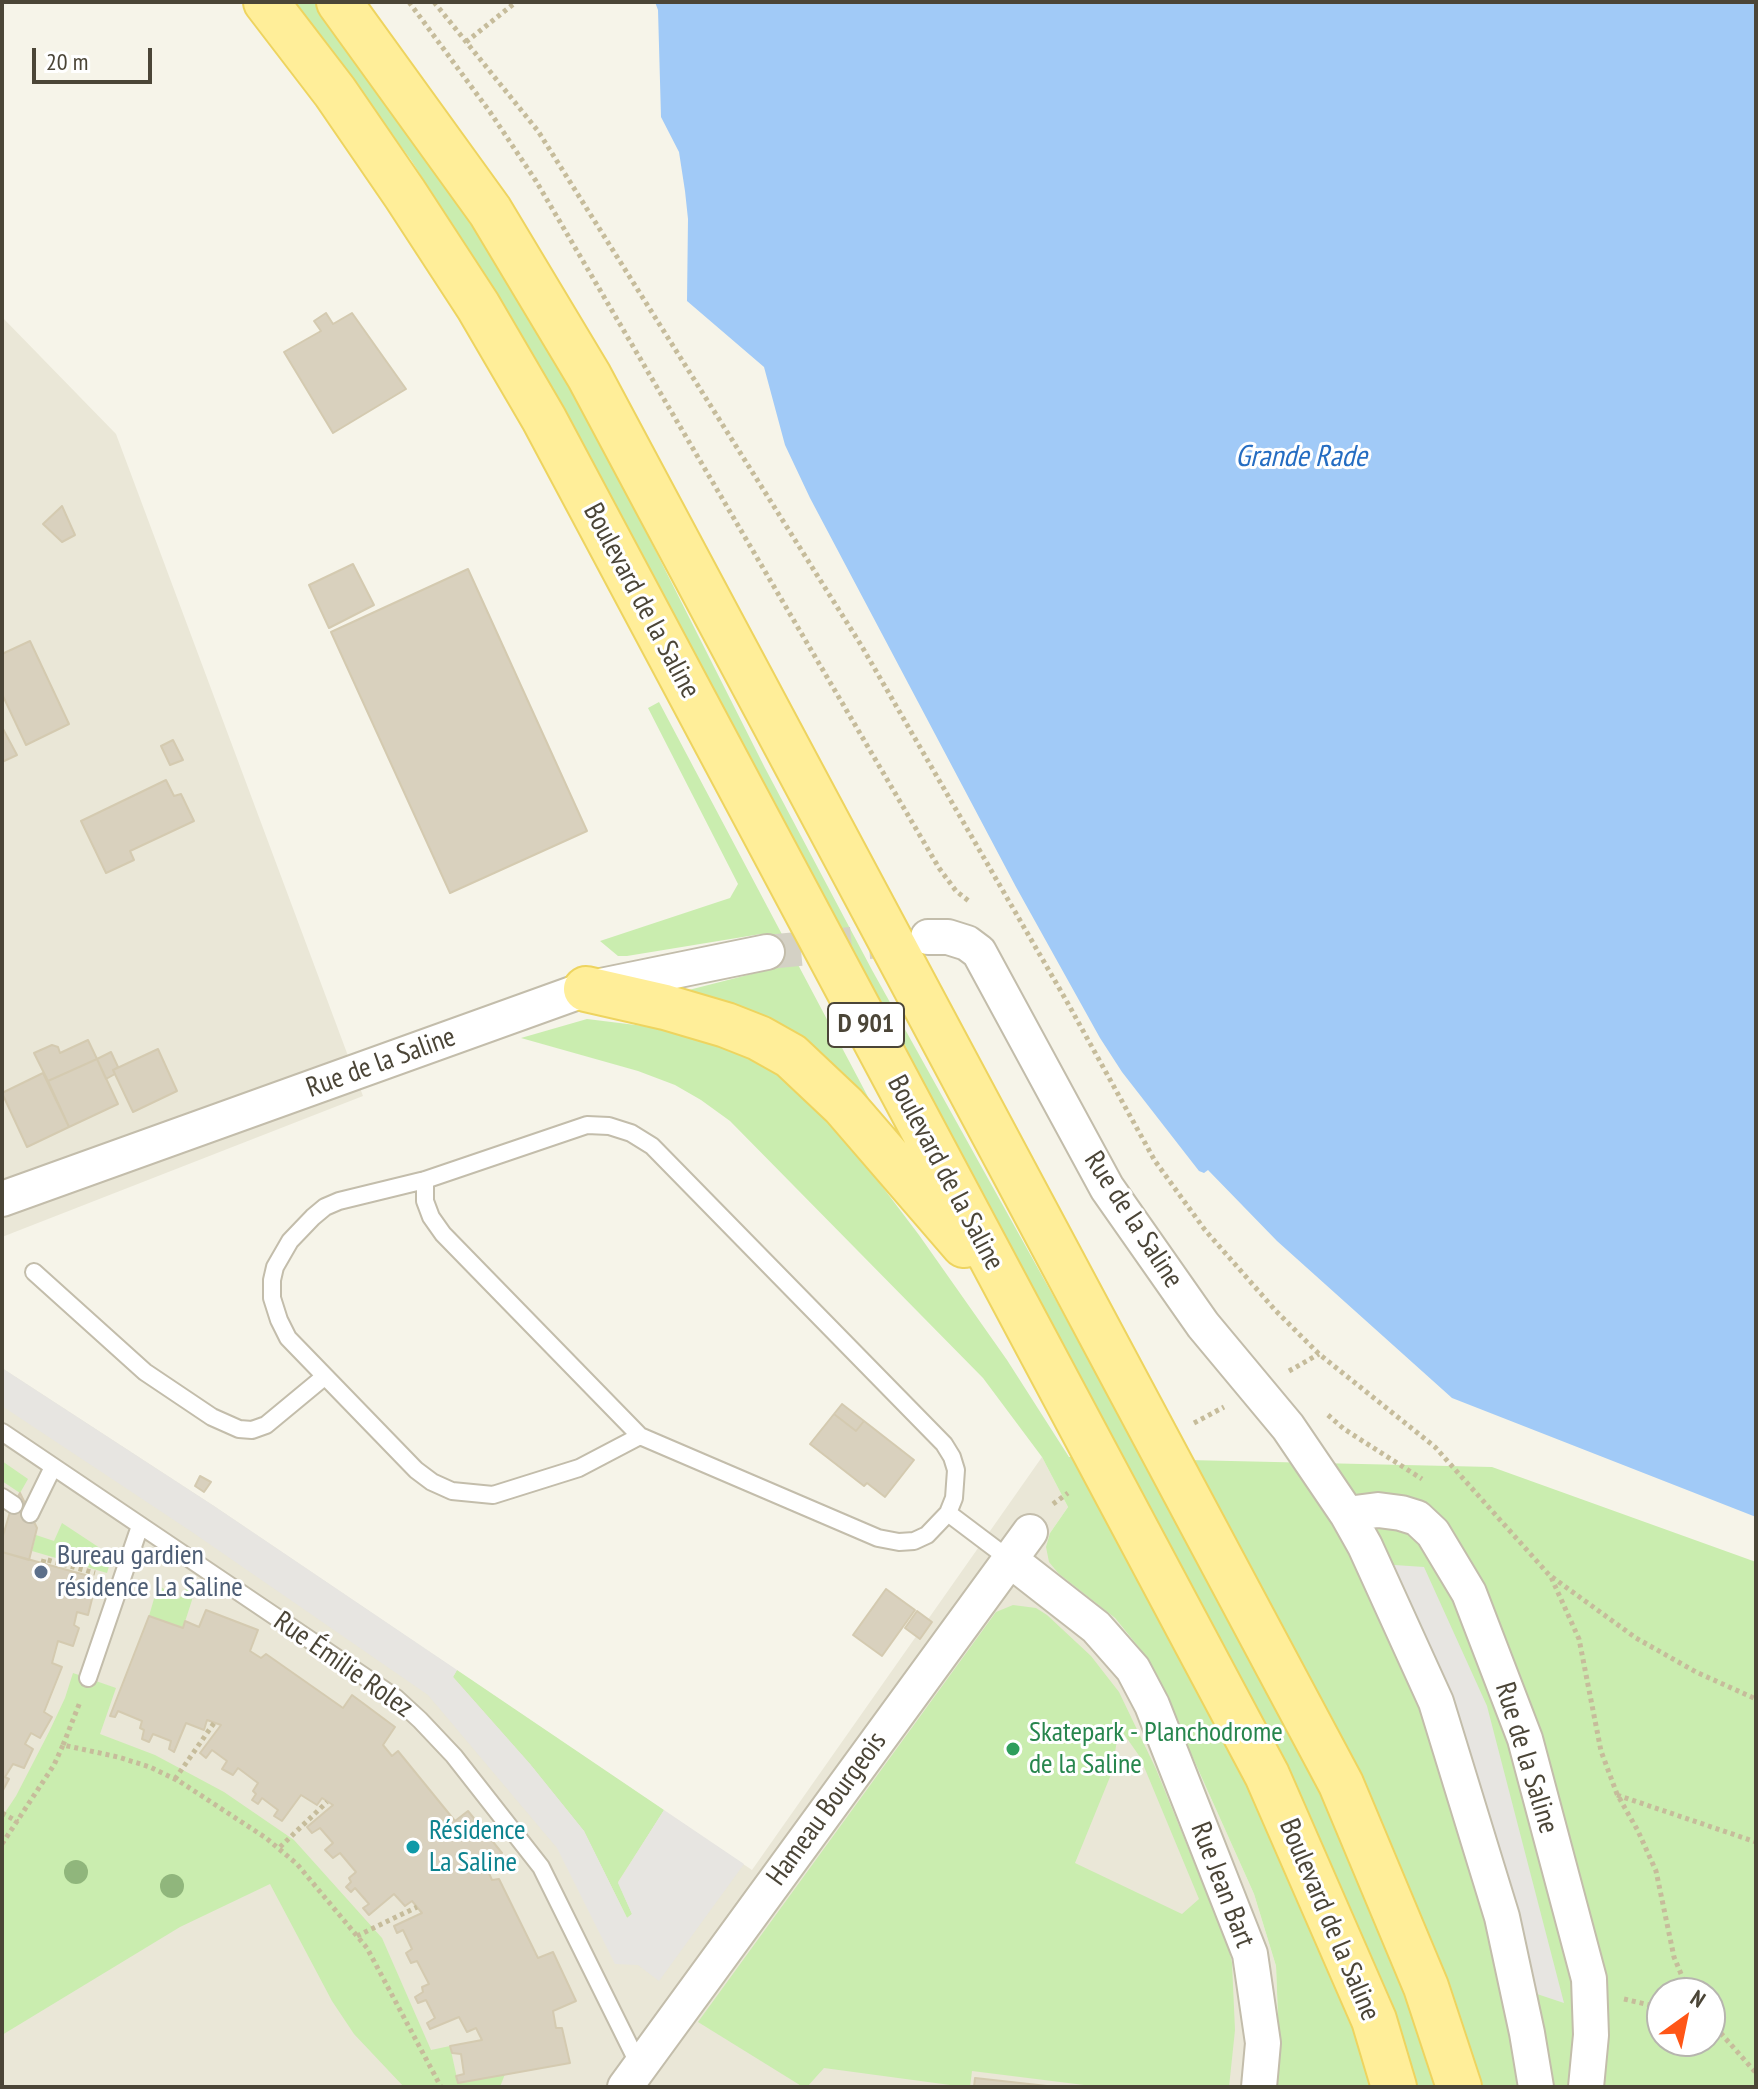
<!DOCTYPE html>
<html>
<head>
<meta charset="utf-8">
<style>
	body { margin:0 }
	#map { position:relative; width:1758px; height:2089px; overflow:hidden; background:#f6f4e9; font-family:"PT Sans Narrow",sans-serif }
	canvas { display:block }
	.frame { position:absolute; inset:0; border:4px solid #4b4537; pointer-events:none }
	.north { position:absolute; left:1646px; top:1977px; width:80px; height:80px; box-sizing:border-box; background:#fff; border:2px solid #b7b5af; border-radius:50%; rotate:33deg; font-size:22px; font-weight:700; line-height:32px; text-align:center; color:#4b4537 }
	.north::after { content:''; display:block; margin:auto; width:28px; height:36px; background:#ff5617; clip-path:polygon(50% 0,100% 100%,50% 72%,0 100%) }
	.scale { position:absolute; left:32px; top:48px; width:120px; height:36px; box-sizing:border-box; border:4px solid #4b4537; border-top:0; padding-left:10px; font-size:24px; line-height:28px; white-space:nowrap; color:#4b4537; -webkit-text-stroke:6px #fff; paint-order:stroke }
</style>
</head>
<body>
<div id="map">
<canvas width="1758" height="2089"></canvas>
<div class="frame"></div>
<div class="north">N</div>
<div class="scale">20 m</div>
</div>
<script>
const c = document.querySelector('canvas').getContext('2d');
c.lineJoin = 'round';
function fillPath(path, color) {
  c.fillStyle = color;
  c.fill(path, 'evenodd');
}
function shape(rows) {
  const path = new Path2D();
  for (const r of rows) {
    path.moveTo(r[0], r[1]);
    for (let i = 2; i < r.length; i += 2) path.lineTo(r[i], r[i + 1]);
  }
  return path;
}
function trace(path, color, width, dash) {
  c.strokeStyle = color;
  c.lineWidth = width;
  c.lineCap = dash ? 'butt' : 'round';
  c.setLineDash(dash || []);
  c.stroke(path);
}
function drawText(font, color, halo, rows, align = 'center') {
  c.font = font + ' "PT Sans Narrow",sans-serif';
  c.lineWidth = 6;
  c.setLineDash([]);
  c.textBaseline = 'middle';
  c.strokeStyle = halo;
  c.fillStyle = color;
  for (const [text, x, y, turn = 0] of rows) {
    c.save();
    c.translate(x, y);
    c.rotate((+turn || 0) * Math.PI / 180);
    c.textAlign = isNaN(turn) ? turn : align;
    if (halo) c.strokeText(text, 0, 0);
    c.fillText(text, 0, 0);
    c.restore();
  }
}
const residential = shape([
	[2,317,116,434,363,1096,2,1237],
	[2,1368,214,1506,752,1870,1042,1457,1068,1507,1050,1533,1059,1574,1115,1618,1149,1660,1254,1894,1276,1966,1279,2043,1277,2087,2,2087]
]);
const green = shape([
	[294,2,316,2,424,150,515,287,575,391,765,768,872,970,1144,1459,1492,1467,1756,1562,1756,2087,1277,2087,1279,2043,1276,1966,1254,1894,1149,1660,1115,1618,1059,1574,1049,1562,1046,1547,1050,1533,1068,1507,1042,1457,983,1378,730,1121,701,1100,675,1085,638,1071,521,1038,587,1019,668,1029,763,1056,822,1107,919,1235,1007,1360,1069,1457,1119,1458,498,298,411,160],
	[1662,1993,1710,1993,1710,2041,1662,2041],
	[659,702,876,1112,669,995,779,967,761,934,627,956,618,956,600,941,730,898,738,884,648,708],
	[2,1461,28,1479,20,1493,2,1481],
	[62,1523,112,1556,107,1573,32,1551,36,1535,54,1541],
	[195,1575,192,1600,183,1628,149,1616,158,1585,179,1599],
	[1013,1605,1036,1608,1047,1615,1091,1656,1119,1692,1156,1769,1228,1946,1232,1963,1235,2030,1229,2087,1100,2087,972,2071,970,2087,965,2087,824,2068,807,2087,803,2087,698,2022,996,1612],
	[1119,1727,1140,1757,1199,1899,1182,1914,1075,1863,1112,1772],
	[457,1670,664,1810,618,1882,632,1914,627,1918,584,1831,530,1764,453,1677],
	[73,1673,116,1688,100,1734,155,1755,224,1792,294,1840,382,1938,431,2050,450,2046,458,2083,505,2074,500,2087,404,2087,354,2034,332,2001,270,1884,180,1927,2,2035,2,1817,16,1796,49,1732,65,1698]
]);
const parking = shape([
	[2,1368,214,1506,457,1670,453,1677,530,1764,584,1831,627,1918,632,1914,618,1883,664,1810,744,1864,659,1981,638,1965,615,1964,557,1848,428,1695,192,1532,2,1406],
	[1380,1564,1424,1567,1487,1706,1564,2003,1531,1992]
]);
const water = shape([
	[655,2,1756,2,1756,1517,1452,1398,1277,1241,1208,1170,1204,1173,1199,1171,1122,1072,1100,1038,1016,887,810,498,785,445,764,367,687,301,688,219,685,191,679,152,661,117,658,10]
]);
const building = shape([
	[326,313,333,324,352,313,406,389,333,433,284,352,321,331,314,321,326,313],
	[62,506,75,535,62,542,43,524,62,506],
	[353,564,374,605,329,628,309,585,353,564],
	[468,569,587,831,450,893,331,632,468,569],
	[30,641,69,724,26,745,2,694,2,654,30,641],
	[2,727,17,755,2,762,2,727],
	[173,740,183,760,170,765,161,746,173,740],
	[166,780,174,796,181,794,194,821,130,851,134,860,106,873,81,821,166,780],
	[88,1040,97,1059,48,1081,34,1053,52,1045,58,1047,60,1053,88,1040],
	[158,1049,177,1091,133,1112,113,1070,158,1049],
	[111,1052,118,1067,113,1070,115,1074,106,1079,97,1059,111,1052],
	[97,1059,118,1104,69,1127,48,1081,97,1059],
	[43,1073,69,1127,27,1147,2,1093,43,1073],
	[842,1404,864,1421,856,1431,834,1414,842,1404],
	[834,1414,856,1431,864,1421,914,1460,885,1497,867,1483,864,1486,810,1444,834,1414],
	[200,1476,211,1482,204,1492,195,1486,200,1476],
	[20,1493,37,1528,29,1560,2,1552,2,1539,10,1512,20,1493],
	[2,1552,89,1576,85,1589,94,1591,88,1615,77,1612,74,1625,79,1628,73,1646,58,1641,52,1663,62,1667,44,1712,52,1717,40,1738,31,1733,25,1744,33,1749,24,1768,13,1764,5,1777,9,1779,2,1792,2,1552],
	[886,1589,915,1610,882,1656,853,1635,886,1589],
	[206,1610,258,1630,250,1651,261,1658,266,1654,343,1708,352,1695,395,1727,383,1745,392,1756,398,1751,455,1821,468,1811,502,1853,486,1867,492,1880,499,1879,538,1958,553,1952,576,2001,553,2011,556,2028,562,2028,570,2063,458,2083,456,2076,464,2074,461,2054,452,2053,450,2046,482,2040,476,2028,467,2032,459,2017,430,2029,427,2023,435,2018,426,2000,418,2003,415,1997,423,1992,422,1987,429,1984,417,1961,411,1963,406,1953,412,1949,403,1930,397,1933,394,1926,422,1913,412,1901,405,1906,394,1894,369,1915,363,1908,369,1904,355,1888,351,1892,346,1887,351,1882,349,1878,356,1872,340,1853,333,1858,325,1850,333,1843,320,1828,312,1833,307,1827,333,1805,322,1798,317,1805,301,1795,282,1821,274,1816,278,1810,262,1798,258,1804,252,1800,256,1794,253,1791,258,1783,238,1768,233,1775,222,1769,227,1761,212,1750,206,1758,200,1753,221,1725,207,1720,204,1730,186,1723,174,1752,169,1749,171,1741,153,1734,149,1742,142,1739,144,1730,140,1728,142,1721,118,1711,115,1717,110,1716,149,1616,183,1628,185,1621,199,1627,206,1610],
	[917,1611,932,1622,920,1639,905,1628,917,1611],
	[975,2078,1056,2087,974,2087,975,2078]
]);
const minorTunnel = shape([
	[767,952,912,938]
]);
const path = shape([
	[409,2,490,112,536,181,939,868,956,891,970,902],
	[434,2,538,131,861,645,1066,1000,1155,1161,1205,1230,1276,1311,1319,1354,1435,1447,1551,1577,1579,1639,1601,1751,1617,1794,1638,1831,1656,1871,1674,1957,1689,1993],
	[466,42,516,2],
	[1289,1371,1319,1354],
	[1328,1415,1344,1429,1422,1479],
	[1194,1423,1224,1407],
	[1053,1504,1068,1493],
	[43,1563,44,1559,95,1573],
	[1552,1577,1636,1638,1696,1672,1756,1699],
	[63,1745,80,1702],
	[175,1779,214,1723],
	[1617,1795,1756,1842],
	[2,1813,18,1822],
	[2,1844,54,1765,63,1745,118,1757,150,1767,179,1781,266,1838,297,1864,367,1948,441,2087],
	[280,1847,327,1802],
	[357,1936,417,1907],
	[1624,1999,1662,2008],
	[1710,2021,1756,2073]
]);
const service = shape([
	[425,1180,425,1201,431,1217,443,1234,640,1436],
	[34,1272,145,1372,212,1417,239,1429,252,1430,266,1425,324,1377],
	[2,1432,396,1698,420,1720,454,1756,541,1867,640,2067],
	[2,1497,14,1505],
	[948,1513,927,1535,914,1541,899,1542,878,1538,640,1436,579,1468,493,1495,452,1491,432,1482,416,1470,288,1338,279,1320,272,1298,272,1280,275,1267,290,1241,313,1217,325,1207,339,1201,425,1180,587,1125,609,1126,631,1133,652,1146,944,1444,952,1457,956,1470,954,1498,948,1513,1009,1559],
	[30,1514,53,1467],
	[88,1678,140,1526]
]);
const minor = shape([
	[928,937,948,937,967,943,979,952,1107,1188,1203,1325,1288,1427,1347,1514,1365,1546,1436,1702,1502,1917,1527,2033,1536,2087],
	[2,1199,586,989,767,952],
	[1347,1514,1378,1510,1401,1513,1417,1518,1433,1533,1469,1593,1525,1739,1589,1979,1591,2035,1586,2087],
	[1009,1559,1096,1627,1133,1669,1152,1705,1250,1954,1263,2043,1259,2087],
	[625,2087,1030,1532]
]);
const primary = shape([
	[266,2,335,92,405,194,478,306,544,419,1267,1775,1374,2020,1394,2087],
	[339,2,490,211,589,376,1341,1784,1426,1987,1459,2087],
	[586,989,665,1007,726,1025,759,1038,791,1056,844,1106,964,1245]
]);
const trees = [
	[76,1872],
	[172,1886]
];
const markers = [
	[41,1572,8,"#5c6f8a"],
	[1013,1749,8,"#2e9e5b"],
	[413,1847,8,"#0f9aa8"]
];
const shields = [
	[866,1025,76]
];
const shieldNames = [
	["D 901",866,1025]
];
const streetNames = [
	["Boulevard de la Saline",641,601,62],
	["Rue de la Saline",381,1063,-20],
	["Boulevard de la Saline",945,1173,62],
	["Rue de la Saline",1133,1220,57],
	["Rue Émilie Rolez",343,1665,35],
	["Rue de la Saline",1526,1758,73],
	["Hameau Bourgeois",827,1809,-54],
	["Rue Jean Bart",1222,1885,69],
	["Boulevard de la Saline",1329,1920,67]
];
const serviceNames = [
	["Bureau gardien",57,1556],
	["résidence La Saline",57,1588]
];
const leisureNames = [
	["Skatepark - Planchodrome",1029,1733],
	["de la Saline",1029,1765]
];
const cultureNames = [
	["Résidence",429,1831],
	["La Saline",429,1863]
];
const waterNames = [
	["Grande Rade",1301,457]
];
fillPath(residential, '#eae7d7');
fillPath(green, '#caedaf');
fillPath(parking, '#e7e5e1');
fillPath(water, '#a1caf7');
fillPath(building, '#d9d1be');
trace(building, '#d4cab0', 2);
trace(minorTunnel, '#d4d1c5', 34, [34, 17]);
trace(service, '#c3bdab', 20);
trace(minor, '#c3bdab', 38);
trace(primary, '#eed45f', 48);
trace(path, '#c6bc9b', 5, [4, 4]);
trace(service, '#fff', 16);
trace(minor, '#fff', 34);
trace(primary, '#fe9', 44);
c.fillStyle = '#90b67c';
for (const [x, y] of trees) {
  c.beginPath();
  c.arc(x, y, 12, 0, 2 * Math.PI);
  c.fill();
}
for (const [x, y, r, color] of markers) {
  const dot = new Path2D();
  dot.arc(x, y, r, 0, 2 * Math.PI);
  c.fillStyle = color;
  c.fill(dot);
  trace(dot, '#fff', 3);
}
for (const [x, y, w] of shields) {
  const box = new Path2D();
  box.roundRect(x - w / 2, y - 22, w, 44, 6);
  c.fillStyle = '#fff';
  c.fill(box);
  trace(box, '#4b4537', 2);
}
drawText('bold 26px', '#4b4537', null, shieldNames);
drawText('28px', '#4b4537', '#fff', streetNames);
drawText('28px', '#4e5e75', '#fff', serviceNames, 'left');
drawText('28px', '#27864d', '#fff', leisureNames, 'left');
drawText('28px', '#0d838f', '#fff', cultureNames, 'left');
drawText('italic 30px', '#256dc2', '#fff', waterNames);
</script>
</body>
</html>
